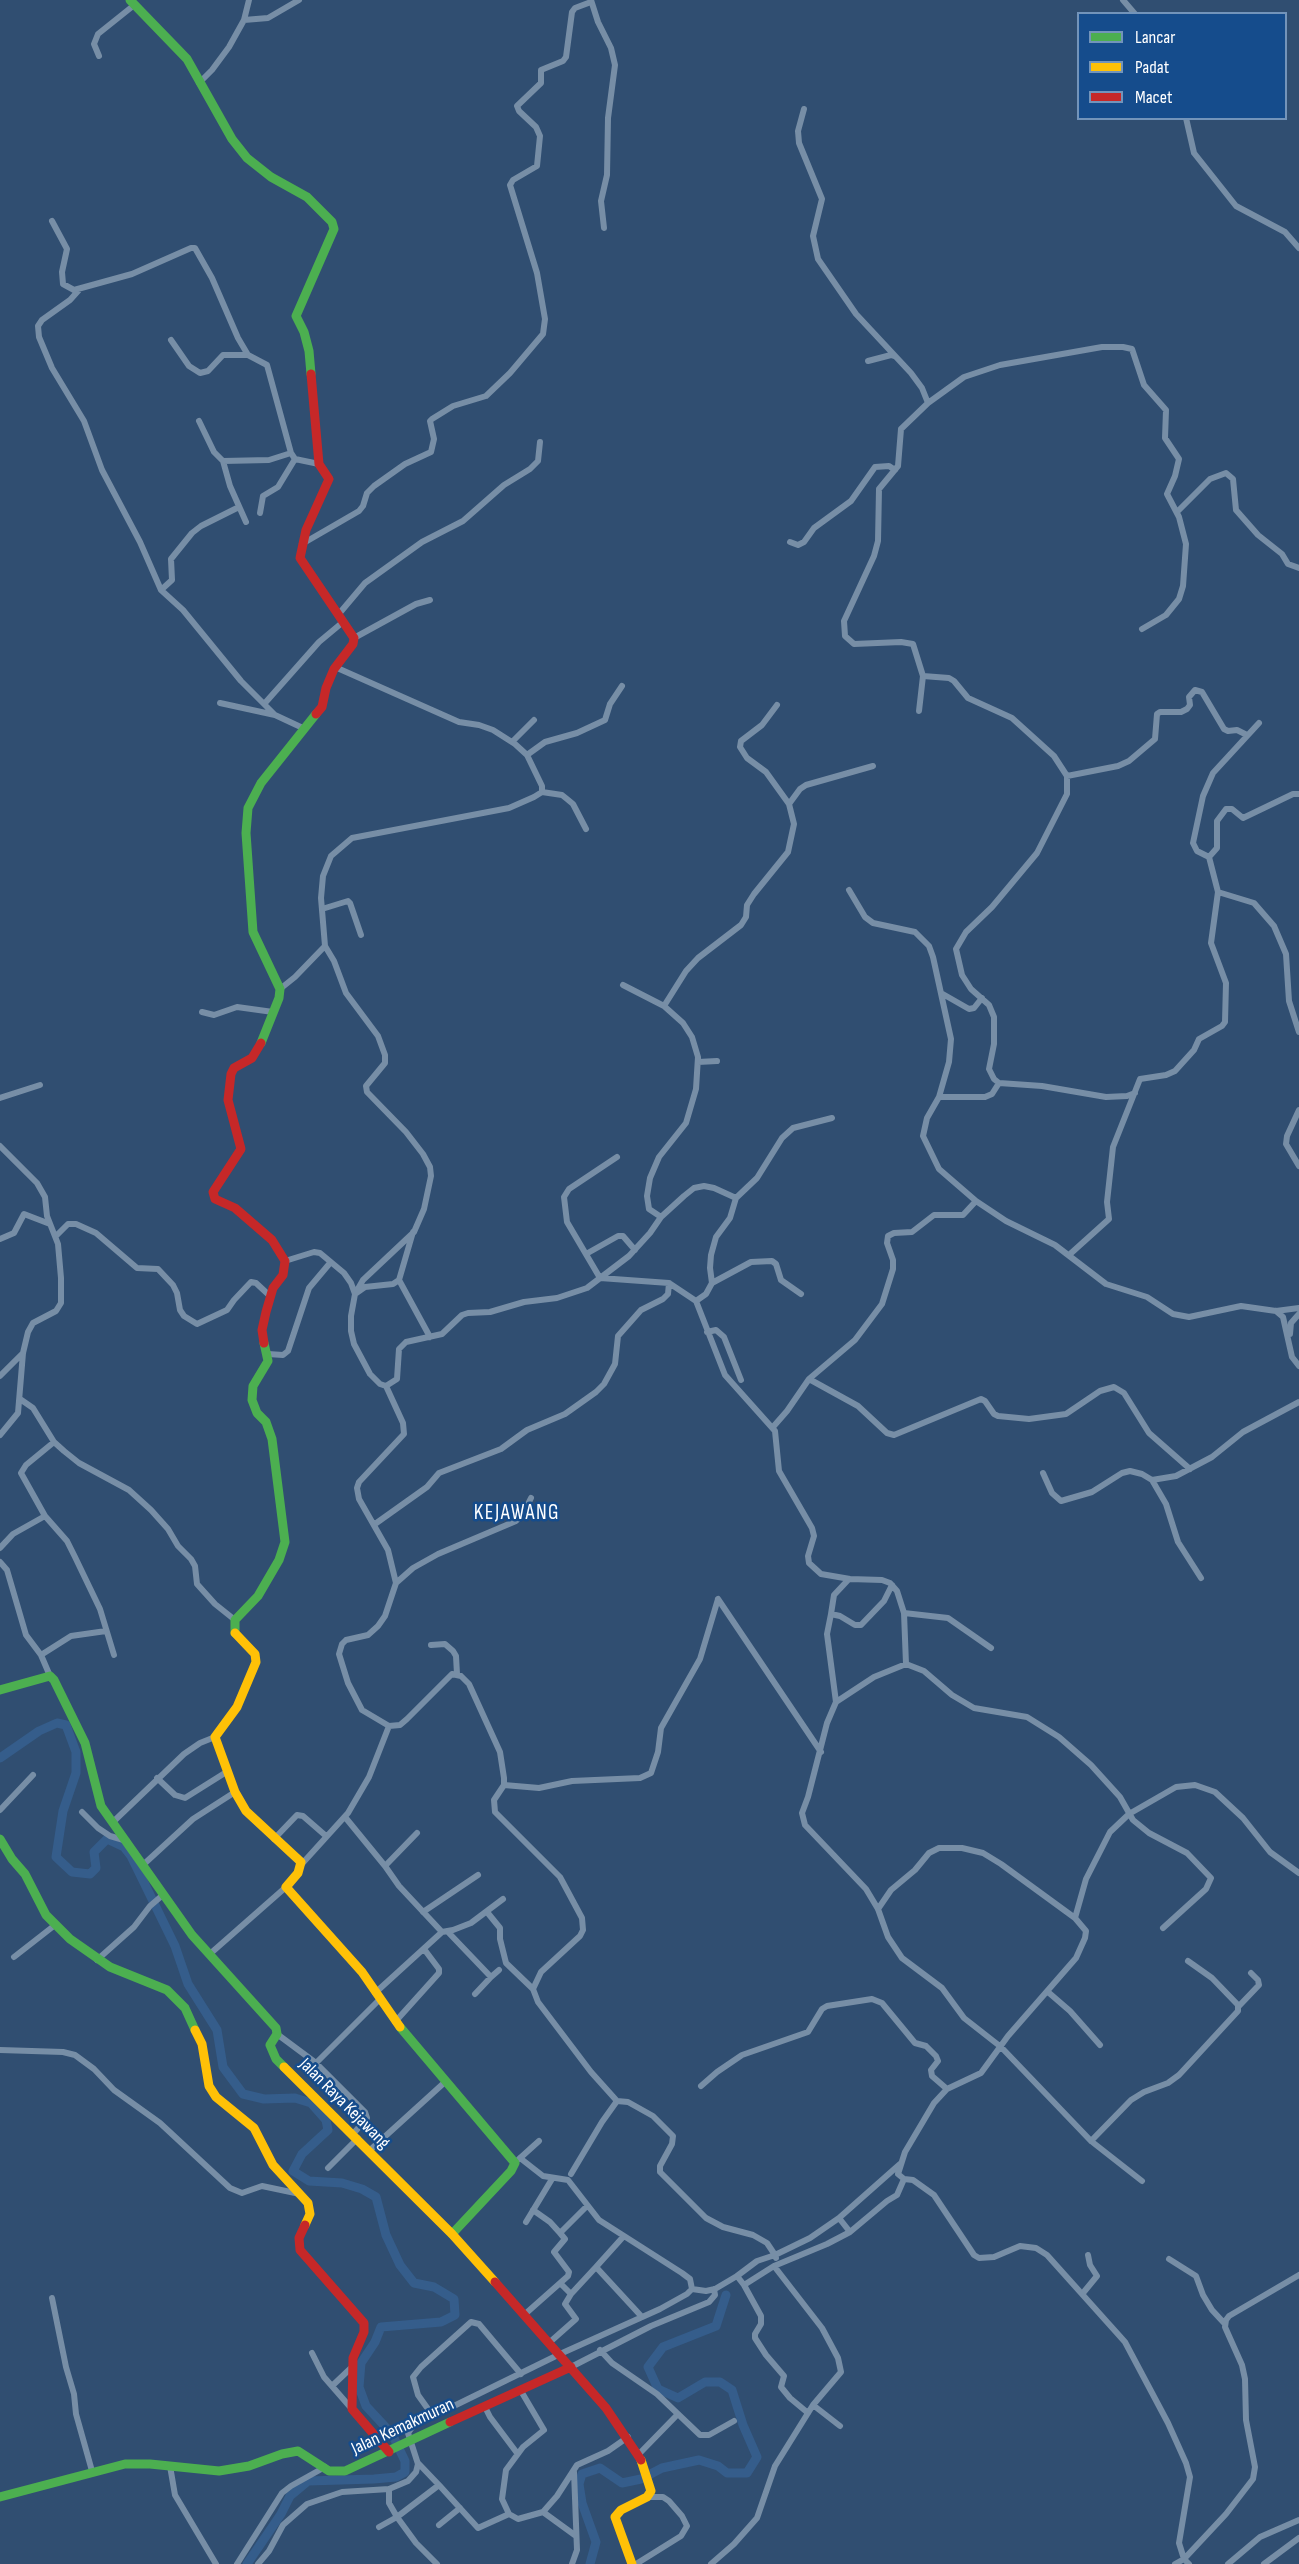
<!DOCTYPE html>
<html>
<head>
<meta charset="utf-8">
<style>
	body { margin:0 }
	#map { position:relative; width:1299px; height:2564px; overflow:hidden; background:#304e71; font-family:"Sofia Sans Condensed",sans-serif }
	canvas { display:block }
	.legend { position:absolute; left:1077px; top:12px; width:210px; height:108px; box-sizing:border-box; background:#154c8c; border:2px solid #7394ba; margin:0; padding:8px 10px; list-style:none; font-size:18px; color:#fff }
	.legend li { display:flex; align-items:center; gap:12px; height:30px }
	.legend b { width:30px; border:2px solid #7394ba }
</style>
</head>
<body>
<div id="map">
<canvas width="1299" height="2564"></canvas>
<ul class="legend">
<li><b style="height:8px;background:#4caf50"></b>Lancar</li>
<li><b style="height:8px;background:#ffc107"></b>Padat</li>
<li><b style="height:8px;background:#c62828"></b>Macet</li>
</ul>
</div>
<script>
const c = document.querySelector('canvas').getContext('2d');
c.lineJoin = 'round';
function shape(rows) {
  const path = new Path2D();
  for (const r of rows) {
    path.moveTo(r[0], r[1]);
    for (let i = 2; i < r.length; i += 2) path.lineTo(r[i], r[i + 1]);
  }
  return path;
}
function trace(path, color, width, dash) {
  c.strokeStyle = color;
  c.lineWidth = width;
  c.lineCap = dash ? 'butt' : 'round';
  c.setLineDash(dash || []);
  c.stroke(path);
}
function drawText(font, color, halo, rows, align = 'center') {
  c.font = font + ' "Sofia Sans Condensed",sans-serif';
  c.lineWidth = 5;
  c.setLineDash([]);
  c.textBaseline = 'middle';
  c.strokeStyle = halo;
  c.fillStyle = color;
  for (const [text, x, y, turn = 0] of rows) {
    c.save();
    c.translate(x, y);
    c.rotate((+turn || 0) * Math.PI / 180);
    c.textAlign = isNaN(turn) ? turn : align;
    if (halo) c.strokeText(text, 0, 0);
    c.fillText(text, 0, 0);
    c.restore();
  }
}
const river = shape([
	[0,1758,39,1731,57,1723,66,1725,76,1752,76,1773,63,1811,56,1857,72,1872,90,1874,96,1868,94,1852,107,1839,124,1847,131,1856,175,1946,188,1984,217,2030,223,2067,243,2094,264,2099,295,2098,311,2103,326,2120,328,2130,302,2154,293,2171,309,2181,342,2183,362,2189,376,2197,386,2235,400,2265,414,2283,434,2287,454,2299,455,2315,441,2322,381,2327,375,2342,361,2363,359,2387,366,2406,392,2434,405,2461,405,2472,396,2477,374,2479,308,2481,290,2496,281,2514,247,2564],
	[590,2564,596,2542,582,2503,579,2484,582,2474,600,2468,622,2483,641,2479,662,2468,699,2460,718,2466,727,2473,747,2473,757,2457,743,2425,732,2390,720,2382,705,2382,678,2398,658,2389,648,2367,663,2347,716,2326,726,2295]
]);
const street = shape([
	[591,0,598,22,611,48,615,65,608,118,607,175,601,201,604,228],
	[1123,0,1135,14],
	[244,20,268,18,299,0],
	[99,56,94,44,98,34,133,6],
	[199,83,212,70,229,47,244,20,249,0],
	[804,109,798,131,799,143,822,199,813,236,818,259,856,314,911,373,922,388,928,403,901,429,898,466,879,489,878,541,874,556,844,621,845,636,854,644,901,642,913,644,923,676,949,678,954,681,968,698,1012,718,1054,756,1067,776,1067,794,1037,853,992,907,966,932,956,949,962,975,971,989,989,1005,994,1017,994,1044,989,1069,994,1079,999,1083,992,1094,985,1097,939,1097],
	[1186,118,1194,153,1236,206,1285,232,1299,248],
	[52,221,67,249,62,272,63,284,74,290,132,274,191,248,195,248,212,278,238,338,248,355,267,365,291,453,295,459,319,464],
	[79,290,70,300,42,320,38,326,39,337,52,368,84,421,102,470,140,542,161,590,183,610,241,681,275,715,305,729],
	[171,340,189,366,200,373,208,371,223,355,248,355],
	[868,361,891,355,894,356],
	[928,403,964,377,1000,365,1102,347,1123,347,1132,349,1144,385,1166,410,1165,438,1179,459,1175,476,1167,494,1179,517,1186,544,1183,586,1179,599,1166,615,1142,629],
	[199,421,214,452,223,461,269,460,291,453],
	[223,461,230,486,246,522],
	[1177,512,1210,479,1226,473,1233,479,1236,510,1258,535,1282,554,1288,564,1299,568],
	[260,513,263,496,278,487,295,459],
	[790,542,798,545,804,542,814,528,851,501,875,467,889,466,895,470],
	[302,544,359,511,363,506,367,493,374,486,405,464,431,452,434,439,430,421,432,419,453,406,486,396,510,373,543,334,545,319,537,273,510,185,513,180,537,166,540,136,536,127,519,111,517,106,541,83,541,70,563,61,566,57,572,12,575,8,591,2],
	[161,590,172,580,171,559,192,533,201,526,239,507],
	[338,615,365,583,422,542,463,521,504,485,530,469,538,461,540,442],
	[354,638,416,604,430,600],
	[335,667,459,722,479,725,493,730,515,744,527,755,542,786,542,792,534,797,509,808,352,838,331,856,323,876,321,898,325,946,334,961,346,993,378,1036,385,1055,385,1063,366,1086,367,1092,406,1132,423,1154,430,1167,431,1176,424,1209,414,1232,363,1280,355,1294,351,1316,351,1331,354,1344,370,1374,380,1384,386,1386],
	[220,703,275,715],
	[265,703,319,642,343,622],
	[919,711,923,676],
	[512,742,534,720],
	[527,755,545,742,577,733,605,720,610,704,622,686],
	[1067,776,1118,766,1129,761,1155,739,1157,714,1160,712,1181,712,1187,709,1190,705,1189,697,1195,690,1202,692,1224,729,1228,731,1237,730,1247,735],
	[542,792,562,795,567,799,573,804,586,829],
	[789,804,800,789,806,785,873,766],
	[1209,857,1217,848,1217,821,1226,809,1232,809,1243,818,1293,794,1299,794],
	[849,890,865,917,873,923,915,932,929,946,933,957,951,1039,949,1062,939,1097,927,1118,923,1136,939,1169,976,1201,1006,1221,1055,1245,1106,1284,1147,1297,1173,1314,1189,1317,1241,1306,1276,1311,1299,1308],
	[1218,892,1254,903,1274,926,1286,954,1289,1001,1299,1032],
	[322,909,348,901,350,903,361,935],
	[623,985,664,1006,683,1023,692,1037,698,1057,696,1089,686,1123,659,1157,650,1178,647,1196,649,1209,661,1217],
	[280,989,295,977,325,946],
	[941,993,969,1009,974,1008,982,998],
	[664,1006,686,971,698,958,741,925,746,917,747,905,754,894,788,852,794,824,789,804,766,772,747,758,740,747,741,741,762,725,777,705],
	[202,1012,214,1015,237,1007,273,1012],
	[698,1062,717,1061],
	[999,1083,1042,1086,1106,1097,1127,1096,1135,1093],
	[0,1098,40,1085],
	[1299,1110,1287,1136,1286,1144,1299,1166],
	[0,1146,37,1183,45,1197,47,1216,58,1244,61,1278,61,1303,56,1311,33,1323,28,1332,23,1353,18,1413,0,1435],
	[617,1157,569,1189,564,1197,567,1222,600,1278,669,1283,696,1301,725,1375,775,1431,779,1471,812,1528,814,1536,808,1556,809,1563,821,1574,850,1579,882,1580,890,1583,897,1591,904,1613,906,1664],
	[736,1198,757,1178,782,1138,793,1128,832,1118],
	[56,1236,68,1224,76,1224,96,1233,137,1268,158,1269,173,1285,177,1293,180,1310,184,1316,197,1324,227,1310,234,1300,251,1282,256,1283,270,1296],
	[0,1239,14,1233,24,1214,50,1224],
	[586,1254,618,1236,623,1236,635,1250],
	[1069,1255,1109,1219,1107,1202,1113,1147,1140,1079,1166,1075,1175,1071,1194,1050,1199,1039,1222,1026,1225,1022,1226,983,1211,943,1218,892,1209,857,1197,851,1193,843,1203,796,1213,773,1259,723],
	[285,1261,314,1252,320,1253,344,1273,351,1283,355,1294,365,1287,393,1284,399,1280,413,1232],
	[399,1280,430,1337],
	[712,1283,751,1262,772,1261,776,1264,781,1280,801,1294],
	[1276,1311,1283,1317,1292,1357,1299,1366],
	[707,1332,716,1330,724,1337,741,1380],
	[1290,1334,1291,1323,1299,1314],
	[268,1354,283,1355,288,1351,309,1288,330,1263],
	[0,1376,23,1353],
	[809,1379,855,1340,882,1304,893,1269,893,1260,887,1243,888,1236,894,1233,912,1232,934,1215,963,1215,976,1201],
	[20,1399,33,1408,54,1442,64,1451,79,1463,129,1490,151,1510,168,1529,178,1546,191,1559,195,1566,197,1584,215,1604,235,1620],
	[773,1427,787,1411,809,1379,858,1406,887,1433,894,1435,981,1399,985,1401,994,1414,998,1416,1029,1419,1066,1414,1100,1391,1114,1387,1124,1393,1149,1433,1190,1469],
	[54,1442,26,1465,21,1473,45,1516,67,1541,75,1557,100,1609,114,1655],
	[1043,1473,1052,1493,1061,1501,1092,1492,1122,1473,1130,1471,1142,1474,1152,1480,1176,1476,1212,1457,1243,1432,1299,1402],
	[1152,1480,1166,1504,1178,1542,1201,1578],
	[375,1524,427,1487,439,1473,501,1449,527,1430,565,1414,596,1392,604,1384,615,1364,618,1336,641,1310,663,1299,668,1294,669,1283],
	[0,1548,13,1534,45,1516],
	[0,1562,7,1570,26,1635,41,1655,50,1676],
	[396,1583,413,1568,438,1554,516,1521,523,1514,531,1498],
	[718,1599,821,1752],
	[904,1613,948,1618,991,1648],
	[831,1614,834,1595,849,1579],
	[431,1645,445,1644,453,1651,456,1656,457,1674],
	[41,1655,71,1636,106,1631],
	[836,1702,827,1634,831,1614,840,1616,855,1625,861,1625,884,1601,892,1585],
	[389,1726,362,1710,348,1683,339,1654,342,1644,346,1640,368,1635,378,1626,385,1616,396,1583,388,1550,359,1499,357,1488,359,1482,404,1434,403,1423,386,1386,397,1379,399,1349,406,1342,442,1334,462,1315,468,1313,490,1312,524,1302,557,1298,587,1288,629,1256,650,1233,661,1217,684,1196,694,1188,704,1186,714,1188,736,1198,730,1218,716,1237,711,1255,710,1268,712,1283,706,1294,696,1301],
	[157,1778,175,1795,185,1798,228,1771],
	[504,1785,539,1788,572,1781,640,1778,651,1773,658,1752,661,1728,700,1659,718,1599],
	[0,1810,33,1775],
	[82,1812,98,1828,110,1836,127,1841],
	[345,1817,385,1866,417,1833],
	[113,1822,184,1754,200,1743,215,1737],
	[274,1839,297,1815,303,1816,326,1836],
	[144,1864,193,1819,235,1792],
	[300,1866,348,1813,369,1777,389,1726,400,1725,407,1719,452,1674,461,1676,469,1684,500,1752,504,1778,504,1785,494,1800,495,1812,560,1877,582,1918,583,1930,580,1936,541,1972,533,1989],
	[385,1866,399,1886,442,1932],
	[878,1909,891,1890,915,1870,929,1853,939,1848,962,1848,983,1853,1001,1864,1075,1918,1086,1931,1085,1938,1076,1958,1008,2036,981,2073,947,2089,934,2103,905,2152,898,2174,904,2179],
	[423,1912,478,1875],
	[487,1912,500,1928,500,1939,506,1963,533,1989,538,2002,591,2072,617,2101],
	[1075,1918,1086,1879,1110,1832,1129,1814,1176,1787,1195,1785,1215,1792,1243,1818,1270,1852,1299,1873],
	[448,1932,491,1977,499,1970],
	[211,1953,286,1887],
	[14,1957,55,1925],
	[97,1960,134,1927,150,1906,164,1894],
	[1048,1992,1070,2011,1100,2045],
	[375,1993,442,1932,453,1930,471,1923,503,1899],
	[475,1994,491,1977],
	[1239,2006,1259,1985,1258,1980,1251,1973],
	[395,2022,439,1973,439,1969,424,1949],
	[277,2034,316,2063,365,2112,367,2118,353,2134],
	[0,2050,63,2052,75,2055,94,2069,114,2090,160,2123,230,2188,242,2193,262,2186,300,2194],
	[316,2063,379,2000],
	[701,2086,717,2072,742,2055,808,2032,822,2009,827,2006,872,1999,882,2003,915,2043,926,2046,936,2056,938,2061,931,2070,932,2076,947,2089],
	[1091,2141,1131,2100,1144,2092,1168,2083,1179,2075,1238,2011,1238,2005,1212,1978,1188,1961],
	[369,2151,445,2082],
	[520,2158,543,2176,568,2180,599,2220,682,2273,690,2279,692,2289],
	[519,2159,539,2141],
	[328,2168,358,2138],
	[571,2174,602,2122,617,2101,628,2102,653,2116,673,2136,672,2144,660,2166,660,2172,706,2218,723,2227,753,2235,767,2243,775,2255,810,2238,839,2218,900,2164],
	[1142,2181,1091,2141,1001,2047,964,2018,942,1988,902,1958,888,1937,878,1909,866,1889,805,1825,802,1813,808,1797,827,1723,836,1702,874,1677,906,1664,924,1671,952,1695,974,1708,1027,1717,1059,1737,1091,1765,1120,1797,1133,1820,1149,1833,1187,1853,1211,1878,1206,1889,1163,1928],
	[533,2210,550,2222,560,2233],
	[839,2218,850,2232],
	[526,2222,552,2179],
	[623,2237,596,2267,642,2317],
	[1169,2259,1196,2276,1203,2295,1212,2310,1225,2324],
	[737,2276,757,2261,775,2255,776,2258],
	[744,2285,761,2316,761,2324,755,2334,755,2338,766,2355,784,2376,781,2387,790,2398,808,2413],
	[1083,2293,1097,2276,1090,2265,1088,2255],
	[571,2294,596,2267],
	[52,2298,66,2367,74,2394,76,2414,92,2471],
	[524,2315,568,2276,569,2272,554,2252,565,2239,560,2233,587,2206],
	[550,2342,576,2319,565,2304,571,2294,560,2283],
	[600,2350,612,2363,657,2394,700,2435,709,2435,734,2421],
	[312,2353,324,2377,351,2408],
	[571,2367,651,2326,709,2302,715,2295,714,2289],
	[332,2386,352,2367],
	[813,2405,840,2426],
	[485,2407,490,2417,517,2453],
	[433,2416,418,2395,413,2377,421,2367,471,2322,479,2324,521,2374],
	[639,2454,678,2414],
	[418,2463,439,2485],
	[170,2466,175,2495,216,2564],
	[389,2489,389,2503,397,2517,439,2485,478,2528,509,2514,518,2519,543,2512,557,2496,577,2465,608,2451,628,2437],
	[543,2512,576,2536],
	[509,2514,502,2499,506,2470,523,2447,544,2430,521,2391],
	[439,2525,460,2508],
	[379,2527,397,2517,416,2543,437,2564],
	[237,2564,282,2493,291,2486,325,2467],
	[258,2564,269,2551,283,2525,307,2504,342,2492,389,2489,408,2481,416,2472,418,2464,408,2433,413,2426,560,2354,660,2309,687,2294,692,2289,706,2291,715,2289,737,2276,744,2285,774,2266,827,2244,850,2232,887,2201,897,2195,904,2179,913,2180,934,2195,974,2255,979,2258,994,2257,1020,2246,1036,2248,1047,2255,1125,2342,1168,2423,1186,2463,1190,2477,1179,2543,1184,2559,1175,2564],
	[572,2564,577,2550,574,2472],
	[636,2564,681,2536,687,2526,682,2516,669,2501,663,2497,647,2497],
	[711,2564,734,2544,757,2518,775,2466,813,2405,841,2372,838,2358,822,2328,774,2266],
	[1189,2564,1184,2559,1226,2514,1253,2479,1255,2467,1246,2420,1245,2379,1242,2365,1225,2327,1226,2320,1229,2316,1299,2275],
	[1228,2564,1260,2537,1299,2520],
	[1264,2564,1299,2538]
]);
const fast = shape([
	[130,0,187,59,232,139,247,158,271,177,307,197,332,222,334,229,296,316,304,332,309,351,311,374],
	[261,1043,279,998,280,989,253,932,246,833,248,808,261,783,316,714],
	[235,1633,235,1620,258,1596,279,1560,285,1542,272,1439,266,1422,257,1413,252,1400,253,1386,268,1361,264,1343],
	[0,1690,50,1676,54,1680,85,1743,101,1806,192,1935,276,2028,277,2034,270,2045,276,2059,284,2067],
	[0,1839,12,1859,25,1874,46,1915,70,1939,110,1967,167,1990,185,2008,195,2030],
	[400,2027,515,2163,511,2171,452,2234],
	[0,2497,125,2464,150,2464,219,2471,249,2466,282,2454,298,2451,329,2471,345,2471,450,2422]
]);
const slow = shape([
	[235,1633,255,1654,256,1662,237,1707,215,1737,235,1792,246,1811,301,1862,298,1873,286,1887,362,1972,400,2027],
	[195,2030,202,2044,209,2086,216,2097,254,2128,273,2165,308,2203,310,2214,305,2225],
	[284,2067,452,2234,495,2282],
	[632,2564,615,2517,621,2510,647,2497,651,2491,641,2460]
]);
const jam = shape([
	[311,374,319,464,329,479,306,530,300,558,354,638,353,644,334,669,326,688,322,707,316,714],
	[261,1043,252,1058,234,1068,231,1074,228,1100,241,1149,213,1192,215,1199,235,1208,272,1240,285,1261,283,1275,273,1288,266,1312,262,1330,264,1343],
	[305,2225,299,2238,300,2250,364,2323,364,2332,353,2358,352,2409,389,2452],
	[495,2282,606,2408,641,2460],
	[450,2422,571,2367]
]);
const streetNames = [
	["Jalan Raya Kejawang",344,2104,45],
	["Jalan Kemakmuran",403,2427,-25]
];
const quarterNames = [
	["KEJAWANG",517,1514]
];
trace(river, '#355d8b', 9);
trace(street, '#778ea6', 6);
trace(fast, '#4caf50', 9);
trace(slow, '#ffc107', 9);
trace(jam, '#c62828', 9);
drawText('18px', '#fff', '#154c8c', streetNames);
c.letterSpacing = '1.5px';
drawText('21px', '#fff', '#154c8c', quarterNames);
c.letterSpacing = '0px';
</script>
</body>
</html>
